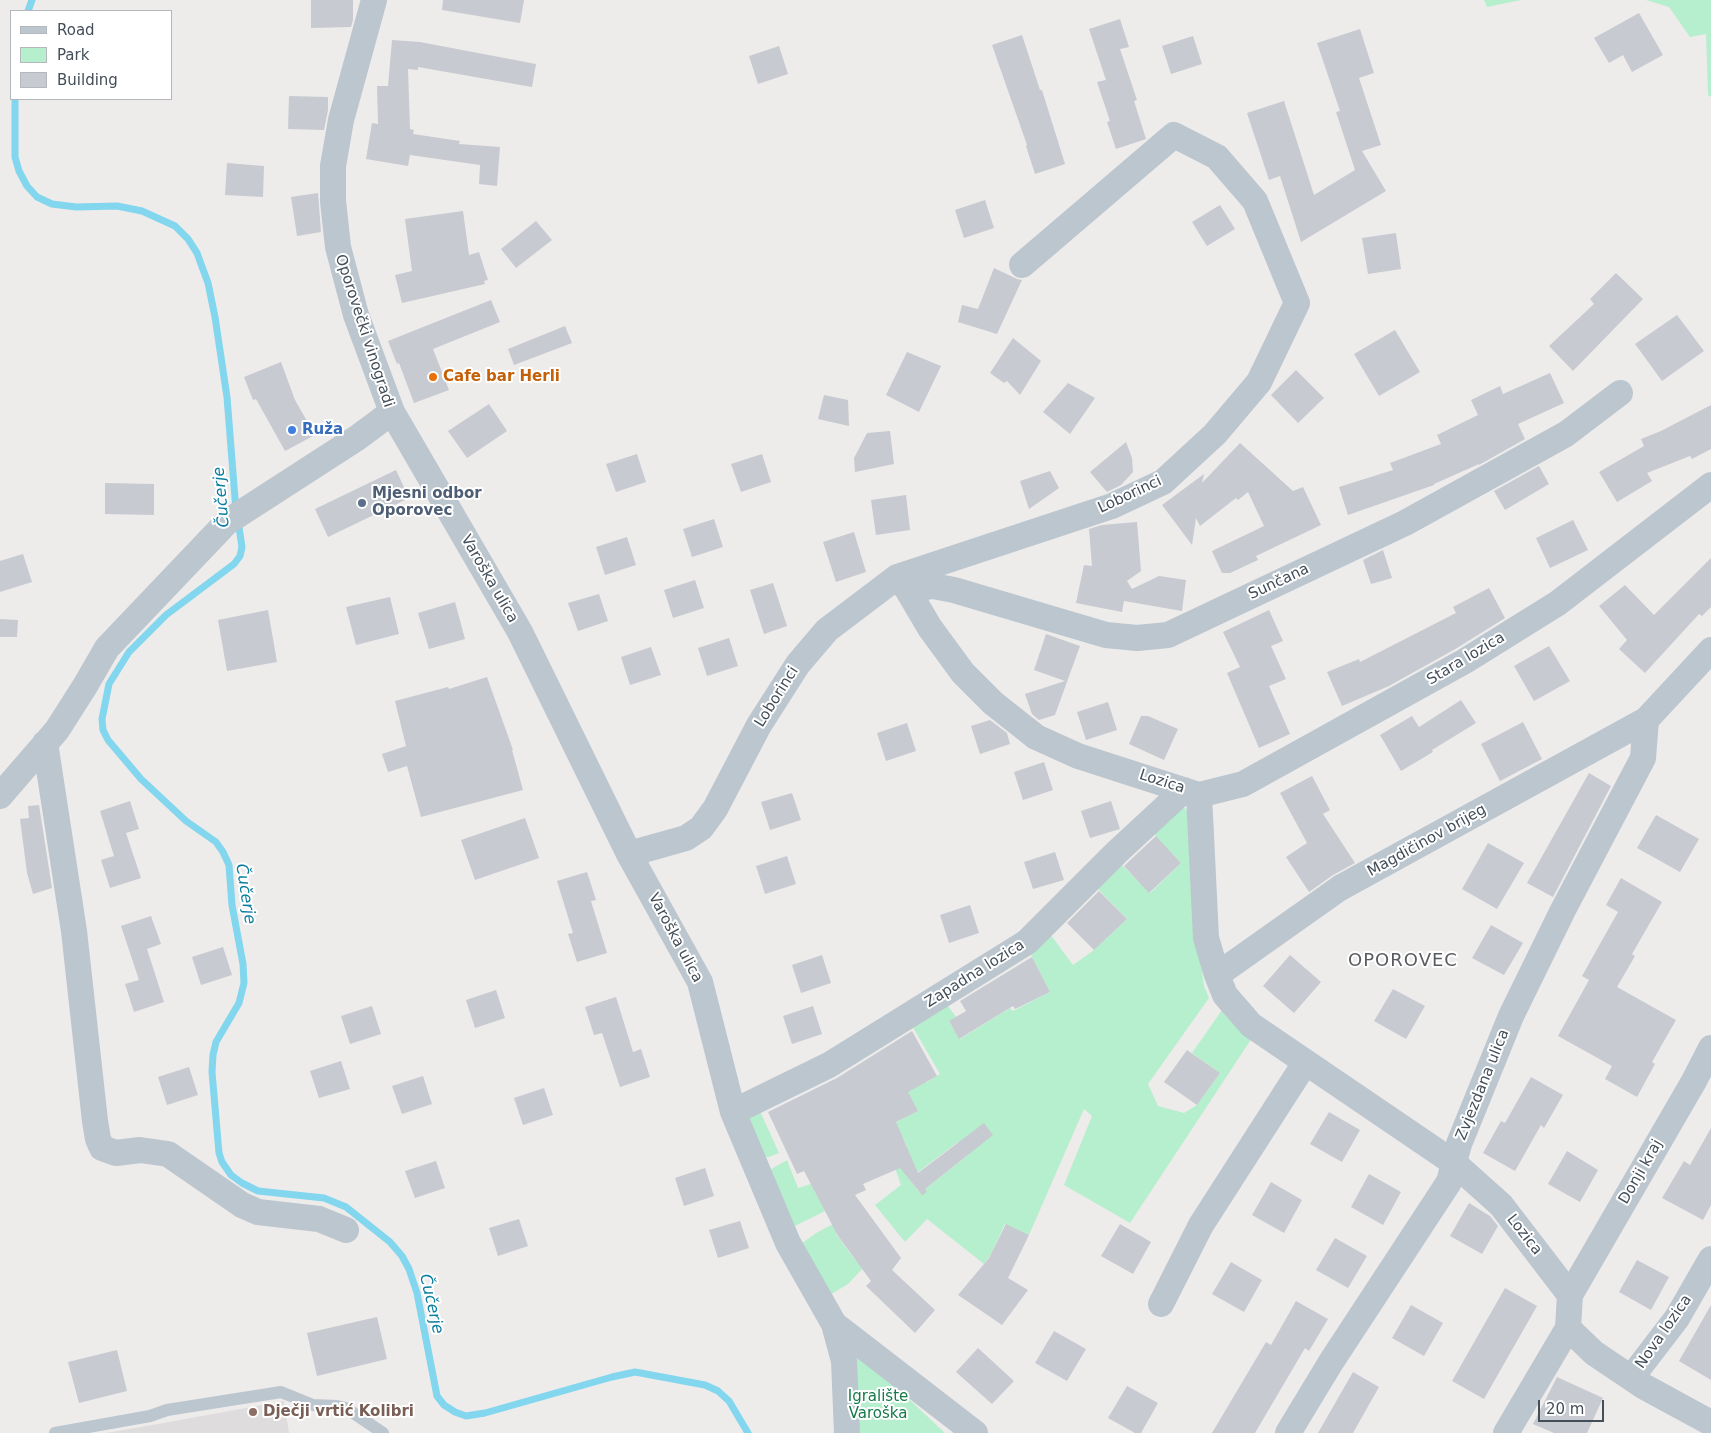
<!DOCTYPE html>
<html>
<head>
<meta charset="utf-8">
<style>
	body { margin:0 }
	#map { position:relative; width:1711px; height:1433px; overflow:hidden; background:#eeebeb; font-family:"DejaVu Sans",sans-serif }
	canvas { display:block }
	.legend { position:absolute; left:10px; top:10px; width:162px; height:90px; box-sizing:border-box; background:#fff; border:1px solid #b4b8bd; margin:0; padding:6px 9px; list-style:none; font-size:15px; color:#434e59 }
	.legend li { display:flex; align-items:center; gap:10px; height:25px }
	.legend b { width:25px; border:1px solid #b4b8bd }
	.scale { position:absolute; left:1538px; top:1400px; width:66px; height:22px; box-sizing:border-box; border:2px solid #434e59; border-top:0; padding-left:6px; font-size:15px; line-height:18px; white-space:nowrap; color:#434e59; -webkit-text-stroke:4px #fff; paint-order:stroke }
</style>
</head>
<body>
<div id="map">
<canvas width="1711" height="1433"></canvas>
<ul class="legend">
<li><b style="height:6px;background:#bbc6ce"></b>Road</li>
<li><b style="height:14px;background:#b6efcd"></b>Park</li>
<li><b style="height:14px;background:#c7cad0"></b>Building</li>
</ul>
<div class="scale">20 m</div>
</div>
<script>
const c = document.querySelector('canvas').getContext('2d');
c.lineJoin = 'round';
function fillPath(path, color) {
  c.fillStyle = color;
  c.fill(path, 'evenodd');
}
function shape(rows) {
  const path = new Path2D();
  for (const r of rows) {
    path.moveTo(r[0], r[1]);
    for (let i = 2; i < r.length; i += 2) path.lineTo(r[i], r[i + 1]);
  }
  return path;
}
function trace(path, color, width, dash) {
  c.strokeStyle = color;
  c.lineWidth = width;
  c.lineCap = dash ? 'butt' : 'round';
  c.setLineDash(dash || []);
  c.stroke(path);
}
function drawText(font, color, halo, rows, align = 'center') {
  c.font = font + ' "DejaVu Sans",sans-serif';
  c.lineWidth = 4;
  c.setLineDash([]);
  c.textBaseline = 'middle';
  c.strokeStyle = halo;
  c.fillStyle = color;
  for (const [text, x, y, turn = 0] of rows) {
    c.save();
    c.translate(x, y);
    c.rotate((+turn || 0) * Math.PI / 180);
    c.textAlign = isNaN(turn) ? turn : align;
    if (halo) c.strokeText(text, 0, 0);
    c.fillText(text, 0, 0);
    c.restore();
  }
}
const education = shape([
	[284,1401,289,1433,106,1433,158,1424]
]);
const green = shape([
	[1484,0,1521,0,1487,7],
	[1646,0,1711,0,1711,97,1708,95,1706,34,1690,37,1669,7],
	[1180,804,1187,810,1193,904,1204,986,1209,998,1148,1084,1158,1106,1184,1113,1197,1105,1220,1073,1192,1053,1222,1010,1252,1038,1130,1223,1064,1185,1092,1116,1084,1109,1029,1235,1005,1224,991,1254,984,1264,927,1219,905,1242,875,1205,901,1185,894,1165,907,1147,903,1138,899,1140,891,1125,917,1111,868,1089,918,1067,927,1082,940,1074,911,1024,946,1003,956,1017,949,1022,960,1039,1010,1008,1013,1011,1050,992,1031,955,1050,934,1073,965,1094,950,1127,919,1095,886,1119,862,1150,893,1181,863,1151,831],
	[958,1142,968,1155,920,1193,909,1179],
	[759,1109,779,1153,769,1157,762,1158,748,1116],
	[787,1160,798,1188,811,1184,825,1211,793,1227,770,1171,773,1168],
	[839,1221,843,1229,836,1234,855,1260,886,1238,888,1242,848,1284,830,1295,801,1244,816,1233],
	[850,1344,945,1433,851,1433]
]);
const stream = shape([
	[28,11,32,0],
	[15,99,15,157,19,171,27,186,37,197,52,204,76,207,117,206,142,211,175,226,188,239,197,253,208,283,215,317,227,397,236,511],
	[238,521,242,547,240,556,234,564,166,615,129,652,109,684,102,719,103,730,108,740,141,779,186,821,216,842,223,852,229,865,232,905,243,964,244,983,239,1003,216,1042,213,1055,212,1072,217,1130,219,1153,222,1162,231,1175,242,1183,258,1191,324,1198,346,1207,390,1242,402,1256,409,1269,417,1293,437,1396,444,1405,455,1412,466,1416,485,1413,612,1377,635,1372,705,1385,718,1391,729,1401,748,1433]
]);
const building = shape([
	[311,0,353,0,353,20,351,27,311,28],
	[443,0,524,0,520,23,442,10],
	[1639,13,1663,55,1632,72,1623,55,1609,63,1594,38],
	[1120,19,1129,47,1120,49,1137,100,1134,101,1146,139,1116,149,1107,122,1110,121,1097,82,1106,80,1089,29],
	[1360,29,1374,73,1359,78,1381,145,1362,151,1386,191,1301,242,1280,176,1269,180,1247,113,1284,101,1314,195,1355,170,1336,112,1340,111,1317,43],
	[1022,35,1040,90,1042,90,1065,164,1035,174,1026,146,1027,145,992,45],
	[1193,36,1202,64,1171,74,1162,46],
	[392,40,420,42,536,64,532,87,418,67,418,70,408,69,410,129,414,130,413,134,460,141,459,144,500,147,497,186,479,184,480,165,410,155,408,166,366,159,372,123,378,124,377,86,388,86],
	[779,46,788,74,758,84,749,56],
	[289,96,328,97,328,110,324,130,288,129],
	[227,163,264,166,263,197,225,195],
	[318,193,321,232,297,236,291,197],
	[985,200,994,228,964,238,955,210],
	[1220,205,1235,229,1207,246,1192,222],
	[463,211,469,255,479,252,488,280,484,281,485,284,402,303,395,275,412,271,405,219],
	[536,221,552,240,516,268,501,249],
	[1396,233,1401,269,1368,274,1362,238],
	[994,268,1017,279,1022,280,997,334,958,322,962,305,978,309],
	[1616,273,1643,299,1573,371,1549,346,1594,304,1590,299],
	[491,300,500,322,433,349,449,390,414,403,399,363,397,364,388,341],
	[1677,315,1704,351,1662,381,1635,344],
	[565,326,572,343,514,365,508,349],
	[1395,330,1420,372,1379,396,1354,354],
	[1013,338,1041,361,1020,395,1007,381,1004,383,990,373],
	[907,352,941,366,919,412,886,395],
	[281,362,295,400,315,435,285,451,256,399,253,400,244,377],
	[1296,370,1324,398,1298,423,1271,395],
	[1550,373,1564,403,1518,424,1525,439,1479,465,1479,464,1434,484,1434,485,1348,515,1339,487,1393,470,1390,463,1441,444,1437,435,1478,415,1471,400,1500,386,1503,394],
	[1068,383,1095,398,1070,434,1043,412],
	[824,395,848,400,849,426,818,419],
	[489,404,507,431,467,458,448,431],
	[1711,405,1711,449,1692,459,1690,456,1647,473,1652,481,1617,502,1599,472,1644,446,1641,439,1661,431],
	[890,431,894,464,855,472,854,458,867,433],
	[1126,442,1132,458,1133,472,1121,485,1107,492,1090,472],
	[1240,443,1293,491,1303,487,1321,525,1256,556,1258,560,1230,573,1222,573,1212,551,1264,526,1248,492,1238,500,1236,498,1200,526,1196,518,1192,545,1162,505,1204,474,1202,483],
	[637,454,646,482,616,492,606,464],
	[762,454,771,482,741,492,731,464],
	[1539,466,1549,484,1505,510,1494,491],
	[396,470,409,498,328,537,315,509],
	[1050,471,1059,488,1029,509,1020,481],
	[105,483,154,484,154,515,105,514],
	[906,495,910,530,876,535,871,500],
	[714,519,723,547,692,557,683,529],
	[1573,520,1588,550,1550,568,1536,538],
	[1137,522,1141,571,1127,581,1132,589,1159,576,1186,580,1182,611,1124,601,1122,612,1076,603,1084,565,1092,566,1089,529,1102,525],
	[854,532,866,572,836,582,823,542],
	[627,537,636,565,605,575,596,547],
	[1383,550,1392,578,1371,584,1363,560],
	[23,554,32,582,0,592,0,561],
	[1711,558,1711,607,1702,616,1699,614,1645,673,1619,649,1627,640,1599,606,1625,585,1654,615],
	[695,580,704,608,673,618,664,590],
	[773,583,787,626,764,634,750,590],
	[1489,588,1505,618,1457,648,1389,686,1342,706,1327,672,1359,659,1360,662,1456,613,1453,607],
	[599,594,608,621,578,631,568,603],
	[390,597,399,634,356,645,346,607],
	[455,602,465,639,429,649,418,613],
	[268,610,277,662,227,671,218,620],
	[1269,610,1283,641,1271,646,1286,679,1269,686,1290,734,1259,748,1227,673,1240,667,1223,632],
	[0,619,18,620,17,637,0,637],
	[1046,634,1080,646,1055,715,1039,720,1032,714,1025,694,1065,681,1034,670],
	[729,638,738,666,707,676,698,648],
	[1549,646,1570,681,1534,701,1514,666],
	[651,647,661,675,630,685,621,657],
	[487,677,513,750,512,750,523,790,421,817,407,766,388,772,382,754,406,746,395,701,448,687,449,689],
	[1461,700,1476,723,1432,750,1433,752,1401,771,1380,735,1412,716,1419,727],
	[1108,702,1117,730,1086,740,1077,712],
	[1141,716,1148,716,1178,729,1164,760,1129,744],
	[990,720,1007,733,1010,744,980,754,971,726],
	[1523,722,1542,759,1500,781,1481,744],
	[907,723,916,751,886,761,877,733],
	[1044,762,1053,790,1023,800,1014,772],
	[1589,773,1611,786,1553,897,1527,883],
	[1312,776,1330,810,1323,814,1355,863,1333,875,1309,892,1286,857,1307,843,1280,793],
	[792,793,801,820,770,830,761,802],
	[130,801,139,829,126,833,141,878,110,888,101,860,114,856,100,811],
	[1111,801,1120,829,1090,838,1081,811],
	[39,805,52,888,33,894,27,873,20,819,29,818,28,806],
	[1656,815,1699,839,1680,872,1637,848],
	[525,818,539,858,475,880,461,840],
	[1156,836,1181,863,1149,893,1124,866],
	[1488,843,1524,863,1497,909,1462,889],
	[1055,852,1064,880,1033,889,1024,862],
	[787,856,796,884,765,894,756,866],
	[587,872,596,900,591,901,607,953,577,962,568,934,573,933,557,881],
	[1621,878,1662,902,1632,954,1635,956,1617,987,1676,1020,1652,1062,1655,1064,1637,1097,1605,1079,1612,1066,1558,1036,1589,980,1582,976,1618,912,1606,905],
	[1099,891,1127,919,1094,950,1067,923],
	[970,905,979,933,949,943,940,915],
	[151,916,161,944,147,949,164,1002,134,1012,125,984,139,980,121,926],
	[1491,925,1523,943,1504,975,1472,958],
	[223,947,232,975,201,985,192,957],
	[822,955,831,983,801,993,792,965],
	[1290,955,1321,982,1294,1013,1263,986],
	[1032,957,1050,992,1015,1009,1013,1006,959,1039,949,1021,966,1011,960,1001],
	[1393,989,1425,1006,1406,1039,1374,1021],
	[496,990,505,1018,475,1028,466,1000],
	[616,997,633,1052,641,1049,650,1077,620,1087,602,1033,594,1035,585,1007],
	[372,1006,381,1034,350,1044,341,1016],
	[813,1006,822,1034,792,1044,783,1016],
	[912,1031,937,1076,908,1092,918,1111,896,1122,918,1173,984,1123,993,1135,925,1189,927,1192,922,1195,900,1168,863,1184,866,1190,855,1195,901,1258,892,1270,935,1310,915,1333,866,1286,871,1281,838,1236,804,1171,797,1174,768,1112,837,1078],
	[1187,1050,1220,1073,1197,1105,1164,1082],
	[341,1061,350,1089,319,1098,310,1071],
	[189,1067,198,1095,167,1105,158,1077],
	[423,1076,432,1104,402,1114,392,1086],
	[1531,1077,1563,1095,1544,1128,1541,1125,1515,1171,1483,1153,1501,1121,1505,1123],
	[544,1088,553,1115,523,1125,514,1098],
	[1329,1112,1360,1130,1342,1162,1310,1144],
	[1711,1128,1711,1205,1703,1220,1662,1198,1684,1161,1690,1165],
	[1567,1151,1598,1170,1580,1202,1548,1184],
	[436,1161,445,1188,415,1198,405,1171],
	[705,1168,714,1196,684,1206,675,1178],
	[1369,1174,1401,1192,1383,1225,1351,1207],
	[1271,1182,1302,1200,1284,1233,1252,1215],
	[1469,1203,1490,1216,1498,1226,1482,1254,1450,1236],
	[519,1219,528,1246,498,1256,489,1228],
	[740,1221,749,1248,718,1258,709,1230],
	[1006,1224,1029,1235,1008,1278,1028,1290,1002,1325,958,1295,989,1258],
	[1120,1224,1151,1242,1133,1274,1101,1256],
	[1335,1238,1367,1256,1348,1288,1316,1270],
	[1637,1260,1669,1277,1651,1310,1619,1292],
	[1231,1262,1262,1280,1244,1312,1212,1294],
	[1505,1288,1537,1306,1484,1399,1452,1381],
	[1296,1301,1328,1319,1309,1351,1305,1348,1255,1433,1212,1433,1266,1342,1271,1345],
	[1411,1305,1443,1323,1424,1356,1392,1338],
	[1711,1305,1711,1380,1679,1361],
	[377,1317,387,1359,317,1376,307,1333],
	[1054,1331,1086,1349,1067,1381,1035,1363],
	[978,1348,1014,1381,992,1404,956,1372],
	[117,1350,127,1391,79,1403,68,1362],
	[1353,1372,1379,1387,1353,1433,1318,1433],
	[1557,1377,1603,1398,1587,1433,1554,1433,1533,1424],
	[1127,1386,1158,1403,1141,1433,1135,1433,1108,1418]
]);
const service = shape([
	[55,1433,150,1416,167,1410,281,1392,313,1405,337,1406,346,1408,383,1433]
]);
const minor = shape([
	[392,412,520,632,629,854,700,982,733,1112,788,1243,834,1324,975,1433],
	[897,577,907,589,930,628,963,673,993,703,1036,737,1078,756,1199,795,1206,938,1217,975,1225,995,1251,1025,1454,1163,1501,1205,1570,1295,1568,1328,1594,1353,1643,1386,1711,1423],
	[907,589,933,586,954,590,1106,635,1137,638,1168,635,1405,523,1566,434,1620,393],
	[45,743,74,931,95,1121,98,1139,102,1148,116,1153,140,1150,168,1154,242,1205,258,1212,319,1219,346,1230],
	[1199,795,1243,784,1465,661,1558,603,1711,485],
	[0,796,57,730,85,686,107,648,227,522,357,438,392,412,356,315,338,247,333,201,333,166,341,120,374,0],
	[629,854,686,838,701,828,715,809,759,725,798,664,827,630,897,577,1112,506,1163,482,1215,434,1259,382,1297,303,1255,201,1217,157,1174,135,1022,265],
	[1217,975,1340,888,1646,720,1711,650],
	[733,1112,829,1065,1027,942,1117,852,1184,790],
	[1570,1295,1694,1081,1711,1048],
	[1161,1304,1201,1225,1305,1063],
	[834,1324,844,1361,847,1433],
	[1631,1378,1677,1318,1711,1259],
	[1288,1433,1331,1362,1449,1182,1459,1144,1511,1016,1563,910,1643,758,1646,720],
	[1506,1433,1568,1328]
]);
const markers = [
	[433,377,5,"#e8710a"],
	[292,430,5,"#3f7fe0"],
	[362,503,5,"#5c6f8a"],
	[253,1412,5,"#8d6e63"]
];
const streetNames = [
	["Oporovečki vinogradi",364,331,72],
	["Loborinci",1130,495,-25],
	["Varoška ulica",489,579,60],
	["Sunčana",1279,582,-25],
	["Stara lozica",1466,659,-31],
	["Loborinci",777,697,-58],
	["Lozica",1162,782,18],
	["Magdičinov brijeg",1427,841,-29],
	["Varoška ulica",675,938,62],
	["Zapadna lozica",975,974,-32],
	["Zvjezdana ulica",1483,1085,-68],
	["Donji kraj",1641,1172,-60],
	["Lozica",1524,1235,52],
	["Nova lozica",1664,1332,-55]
];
const foodNames = [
	["Cafe bar Herli",443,377]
];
const shopNames = [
	["Ruža",302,430]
];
const serviceNames = [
	["Mjesni odbor",372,494],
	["Oporovec",372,511]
];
const parkNames = [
	["Igralište",878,1397],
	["Varoška",878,1414]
];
const educationNames = [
	["Dječji vrtić Kolibri",263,1412]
];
const waterNames = [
	["Čučerje",222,497,-95],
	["Čučerje",245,894,81],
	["Čučerje",431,1304,77]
];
const quarterNames = [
	["OPOROVEC",1403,961]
];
fillPath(education, '#dfdcdd');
fillPath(green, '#b6efcd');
trace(stream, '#82d6ed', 7);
fillPath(building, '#c7cad0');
trace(service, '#bbc6ce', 12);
trace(minor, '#bbc6ce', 26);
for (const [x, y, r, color] of markers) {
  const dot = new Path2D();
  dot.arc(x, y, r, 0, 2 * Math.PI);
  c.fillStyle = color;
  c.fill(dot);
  trace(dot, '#fff', 2);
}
drawText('15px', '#434e59', '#fff', streetNames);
drawText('bold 15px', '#c56008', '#fff', foodNames, 'left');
drawText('bold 15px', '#366cbe', '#fff', shopNames, 'left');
drawText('bold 15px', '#4e5e75', '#fff', serviceNames, 'left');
drawText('15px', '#147a48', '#fff', parkNames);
drawText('bold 15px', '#785e54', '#fff', educationNames, 'left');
drawText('italic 16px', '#097e9f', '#fff', waterNames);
c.letterSpacing = '1px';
drawText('18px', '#585b60', '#fff', quarterNames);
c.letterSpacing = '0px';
</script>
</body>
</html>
